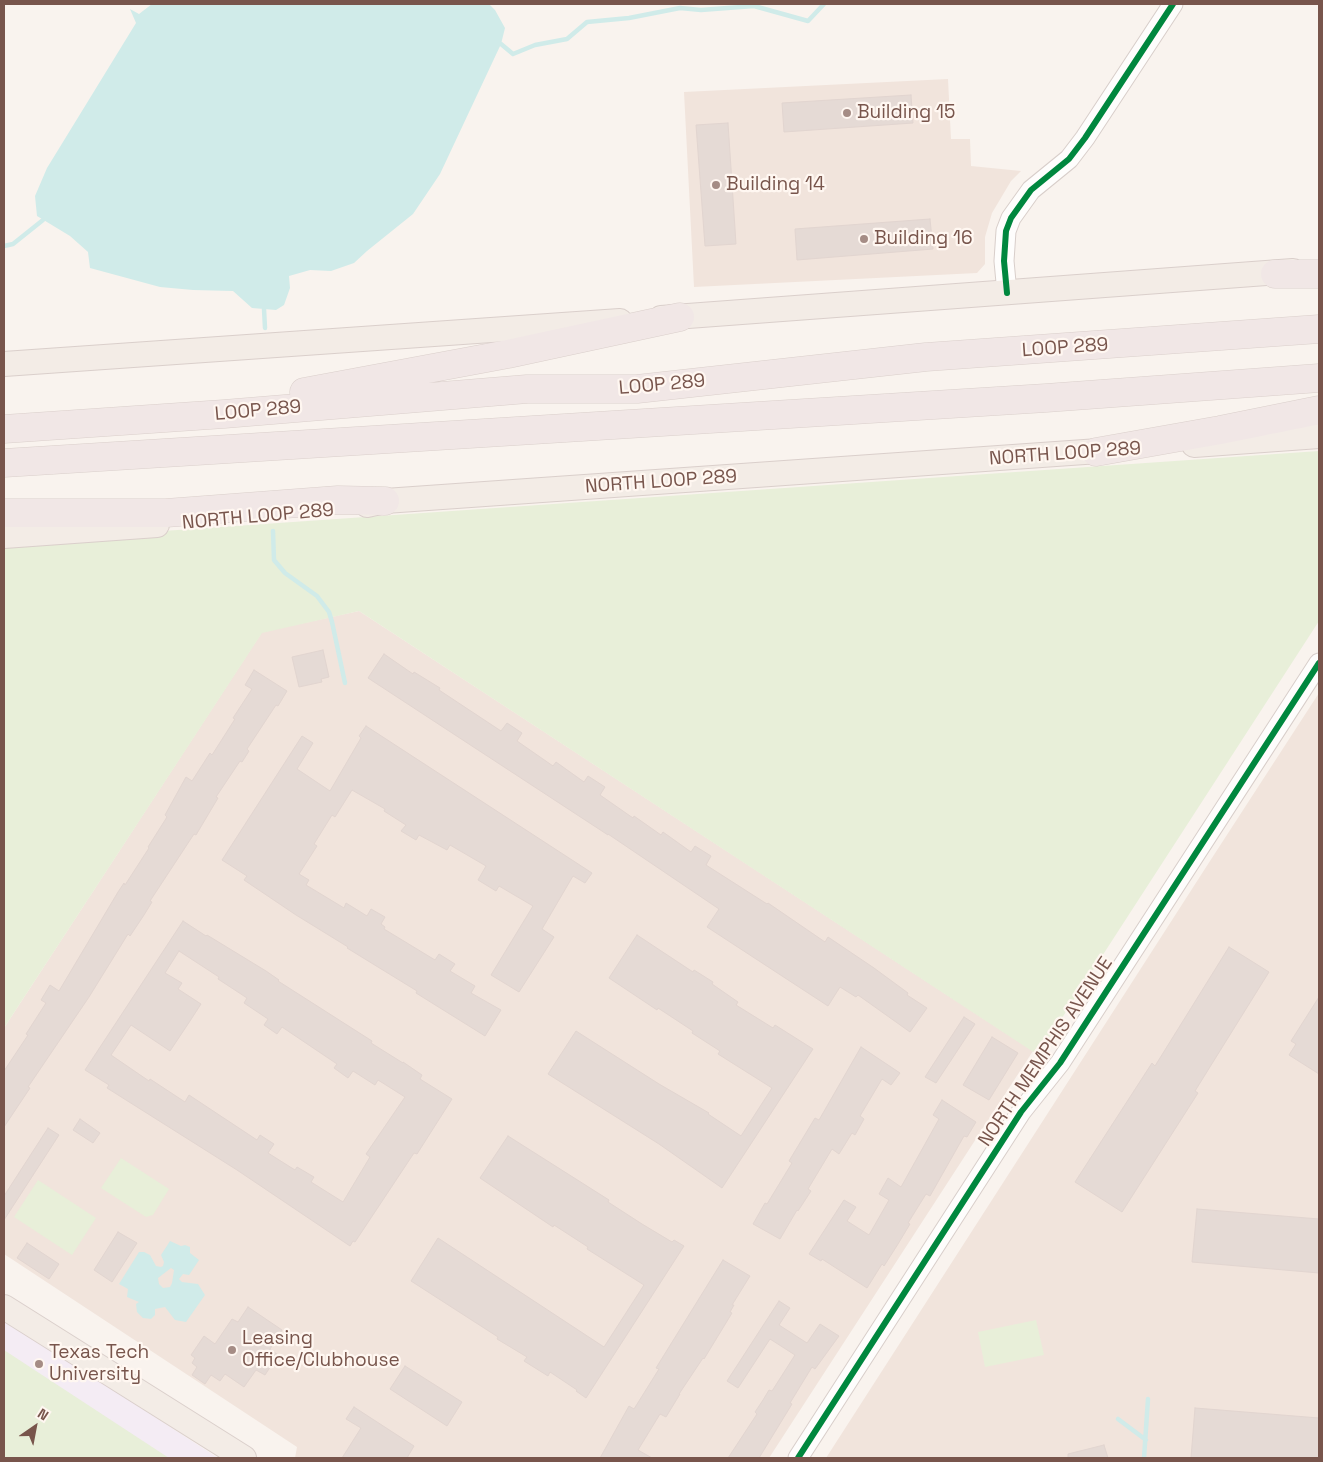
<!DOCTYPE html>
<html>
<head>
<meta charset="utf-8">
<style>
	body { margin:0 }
	#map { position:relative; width:1323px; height:1462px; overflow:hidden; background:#f9f3ee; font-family:"Space Grotesk",sans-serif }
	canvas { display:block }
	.frame { position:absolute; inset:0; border:5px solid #78554c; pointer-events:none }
	.north { position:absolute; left:10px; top:1402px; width:50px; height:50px; -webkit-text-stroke:4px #fff7f1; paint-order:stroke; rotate:33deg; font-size:14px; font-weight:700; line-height:20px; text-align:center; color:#78554c }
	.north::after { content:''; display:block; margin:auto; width:18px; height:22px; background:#78554c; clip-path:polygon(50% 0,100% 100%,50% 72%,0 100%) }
</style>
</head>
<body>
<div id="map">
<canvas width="1323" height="1462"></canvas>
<div class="frame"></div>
<div class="north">N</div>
</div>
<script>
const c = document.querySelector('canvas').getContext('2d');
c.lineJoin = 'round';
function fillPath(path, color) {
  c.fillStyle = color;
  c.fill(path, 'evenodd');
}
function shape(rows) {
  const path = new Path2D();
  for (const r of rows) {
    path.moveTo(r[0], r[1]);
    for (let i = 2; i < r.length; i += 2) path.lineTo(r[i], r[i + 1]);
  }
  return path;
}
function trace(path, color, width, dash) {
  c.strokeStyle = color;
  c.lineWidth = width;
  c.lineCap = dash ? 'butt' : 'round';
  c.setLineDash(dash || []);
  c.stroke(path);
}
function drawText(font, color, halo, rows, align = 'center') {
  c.font = font + ' "Space Grotesk",sans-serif';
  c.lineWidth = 4.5;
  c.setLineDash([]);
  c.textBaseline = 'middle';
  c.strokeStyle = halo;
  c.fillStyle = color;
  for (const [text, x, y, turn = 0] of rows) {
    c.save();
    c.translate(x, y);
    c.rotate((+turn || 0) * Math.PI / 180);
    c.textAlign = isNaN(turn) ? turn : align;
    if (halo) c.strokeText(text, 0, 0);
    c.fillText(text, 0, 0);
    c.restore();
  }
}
const residential = shape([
	[948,79,951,139,970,139,971,166,1021,171,1011,181,992,213,985,237,985,264,977,273,694,287,684,92],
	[359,611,1033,1051,769,1458,295,1458,297,1447,4,1254,4,1028,262,632],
	[1319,693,1319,1458,826,1458,1210,861]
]);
const education = shape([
	[4,1318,144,1410,218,1458,4,1458]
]);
const green = shape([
	[1319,451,1319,621,1038,1055,359,611,262,633,4,1028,4,542],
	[121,1158,169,1189,153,1215,146,1217,101,1188],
	[38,1180,96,1218,72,1255,14,1217],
	[1036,1320,1044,1355,985,1367,978,1332],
	[4,1350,169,1458,4,1458]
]);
const water = shape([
	[152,4,489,4,495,10,505,28,501,44,440,174,413,214,367,251,354,263,331,271,310,270,289,276,290,288,284,305,276,310,252,308,233,291,193,290,160,287,90,268,88,252,70,236,37,216,35,196,47,168,136,23,130,9,139,14],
	[170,1241,181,1246,185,1245,190,1247,190,1253,199,1260,189,1275,183,1274,179,1279,182,1282,198,1284,205,1295,186,1322,175,1320,165,1307,155,1309,155,1315,151,1319,143,1318,137,1312,136,1304,139,1302,127,1297,128,1289,119,1284,139,1252,144,1252,150,1255,156,1266,161,1267,163,1266,164,1262,161,1255],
	[171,1268,174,1270,172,1283,170,1287,163,1288,159,1284,158,1278]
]);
const stream = shape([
	[501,44,513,54,535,45,567,39,587,22,629,18,680,8,701,10,754,6,808,21,824,4],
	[4,246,13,244,43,220],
	[264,309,265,328],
	[273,531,274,560,285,573,317,596,329,612,332,622,345,683],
	[1118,1419,1146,1440],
	[1144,1458,1148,1399]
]);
const building = shape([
	[911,95,913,123,784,132,782,103,911,95],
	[728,123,736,244,705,246,696,125,728,123],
	[930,219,933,249,797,260,795,229,930,219],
	[323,650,329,677,321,679,322,682,299,687,292,657,323,650],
	[384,654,413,674,414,672,440,688,439,690,501,731,507,723,522,733,517,741,553,766,556,762,584,782,588,776,605,787,600,795,633,818,634,816,661,835,663,832,691,852,695,846,711,856,706,865,767,904,768,903,825,942,828,937,874,968,908,993,907,995,927,1008,910,1032,858,995,856,997,840,987,828,1006,707,927,719,909,608,834,608,835,368,678,384,654],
	[254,670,287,691,278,706,276,705,247,749,249,751,242,762,240,761,216,797,218,798,196,835,194,834,150,901,152,902,144,915,130,936,128,934,89,997,28,1087,30,1088,4,1127,4,1071,28,1035,26,1034,46,1003,41,1000,50,985,59,991,118,892,124,883,125,885,149,848,148,847,167,817,165,815,186,777,192,781,210,753,212,755,235,719,233,718,252,689,245,685,254,670],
	[366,726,592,873,585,883,573,876,542,929,554,937,519,992,491,975,533,906,499,886,496,891,478,880,486,866,450,845,447,850,419,835,416,840,401,831,406,825,384,811,385,809,352,790,335,817,332,815,314,844,317,846,299,874,309,880,306,885,344,908,346,903,367,916,371,909,385,917,381,924,385,927,384,929,435,960,439,954,455,964,450,971,475,986,471,993,501,1010,485,1036,416,993,417,991,347,948,348,947,296,915,244,880,247,876,222,860,302,736,313,743,297,769,330,791,361,738,359,736,366,726],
	[183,921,206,936,207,935,266,971,279,980,278,981,372,1041,371,1043,403,1063,403,1062,422,1075,420,1079,452,1099,417,1154,414,1153,355,1242,353,1241,350,1246,237,1170,126,1100,107,1088,109,1085,85,1070,183,921],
	[179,951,219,977,218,979,247,998,244,1003,268,1019,264,1025,277,1034,282,1027,337,1064,334,1068,348,1078,353,1071,375,1085,378,1080,405,1097,366,1154,370,1157,343,1202,311,1182,314,1177,297,1167,295,1170,268,1153,274,1144,260,1135,257,1140,189,1095,185,1102,150,1079,149,1081,111,1055,131,1025,170,1051,190,1021,201,1004,178,989,182,983,165,973,179,951],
	[637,935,693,972,694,970,713,982,712,984,738,1002,736,1005,773,1028,775,1025,813,1049,722,1188,659,1144,548,1074,576,1031,659,1084,709,1113,708,1114,741,1136,772,1088,718,1054,720,1051,692,1033,693,1031,658,1008,657,1010,609,978,637,935],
	[1229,947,1269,972,1195,1091,1198,1093,1122,1212,1075,1182,1152,1063,1155,1066,1229,947],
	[1319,997,1319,1074,1289,1055,1296,1044,1291,1041,1319,997],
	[964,1017,975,1024,936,1083,925,1077,964,1017],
	[992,1037,1018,1053,989,1100,963,1085,992,1037],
	[861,1047,900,1073,891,1085,882,1079,860,1116,864,1119,855,1135,852,1133,839,1154,832,1149,808,1189,811,1191,798,1211,797,1210,780,1239,753,1224,765,1203,767,1204,792,1163,789,1161,815,1118,819,1120,861,1047],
	[942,1100,976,1122,967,1137,964,1136,930,1196,926,1194,908,1223,910,1224,898,1244,884,1266,882,1264,867,1288,822,1259,821,1261,809,1254,844,1200,856,1207,847,1221,869,1235,889,1200,879,1194,888,1178,901,1187,939,1119,933,1115,942,1100],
	[80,1119,100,1133,93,1143,73,1130,80,1119],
	[48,1128,59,1135,4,1220,4,1196,48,1128],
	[508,1136,609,1200,608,1202,642,1224,672,1242,674,1240,684,1246,586,1398,576,1391,577,1390,550,1372,548,1376,524,1361,527,1357,497,1339,498,1337,411,1281,438,1238,604,1347,644,1285,587,1249,588,1247,554,1225,553,1227,480,1178,508,1136],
	[1197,1209,1319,1219,1319,1273,1192,1262,1197,1209],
	[118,1232,137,1243,112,1282,94,1270,118,1232],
	[27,1243,59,1264,49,1279,17,1258,27,1243],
	[723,1260,750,1276,732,1305,734,1305,730,1312,732,1313,704,1359,703,1358,679,1394,680,1394,666,1417,660,1414,638,1450,652,1458,600,1458,629,1406,634,1409,659,1369,656,1368,723,1260],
	[779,1301,790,1308,779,1325,807,1343,820,1324,839,1336,815,1369,812,1367,790,1403,792,1404,759,1458,728,1458,757,1414,755,1412,763,1400,769,1390,772,1391,795,1355,770,1339,738,1388,727,1381,779,1301],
	[248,1307,282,1330,270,1349,278,1355,265,1375,256,1370,244,1387,225,1374,220,1381,211,1375,205,1384,192,1375,197,1367,192,1363,195,1358,191,1355,204,1336,215,1344,232,1319,238,1322,248,1307],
	[405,1366,462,1402,447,1426,390,1389,405,1366],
	[354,1407,414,1446,407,1458,342,1458,361,1428,346,1419,354,1407],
	[1195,1408,1319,1418,1319,1458,1191,1458,1195,1408],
	[1104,1445,1108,1458,1068,1458,1068,1454,1104,1445]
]);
const minor = shape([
	[1007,293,1004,261,1006,231,1011,218,1031,190,1069,159,1085,138,1173,4],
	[798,1458,1021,1112,1060,1063,1319,663]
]);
const major = shape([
	[661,318,1293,271],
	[4,364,620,321],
	[1194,445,1319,436],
	[367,505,385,501,542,490,1113,450],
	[4,536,157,525],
	[4,1307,244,1458]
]);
const highway = shape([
	[1275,274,1319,274],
	[304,392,508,354,680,317],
	[4,429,224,414,527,389,637,389,926,357,1319,329],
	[1096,452,1220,430,1319,410],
	[4,463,1046,398,1319,378],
	[4,513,166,513,338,500,385,501]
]);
const cycleway = shape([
	[1007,293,1004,261,1006,231,1011,218,1031,190,1069,159,1085,138,1173,4],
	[798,1458,1021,1112,1060,1063,1319,663]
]);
const markers = [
	[847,113,5,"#a58c85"],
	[716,185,5,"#a58c85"],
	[864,239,5,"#a58c85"],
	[232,1350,5,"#a58c85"],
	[39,1364,5,"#a58c85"]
];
const poiNames = [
	["Building 15",857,113],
	["Building 14",726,185],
	["Building 16",874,239],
	["Leasing",242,1339],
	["Office/Clubhouse",242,1361],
	["Texas Tech",49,1353],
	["University",49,1375]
];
const streetNames = [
	["LOOP 289",1065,348,-4],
	["LOOP 289",662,385,-5],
	["LOOP 289",258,411,-5],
	["NORTH LOOP 289",1065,454,-4],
	["NORTH LOOP 289",661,482,-4],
	["NORTH LOOP 289",258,517,-5],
	["NORTH MEMPHIS AVENUE",1046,1052,-56]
];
fillPath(residential, '#f1e4dc');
fillPath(education, '#f4ecf4');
fillPath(green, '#e8efd9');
fillPath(water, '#d0ebe9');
trace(stream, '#d0ebe9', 4.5);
fillPath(building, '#e5dad5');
trace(building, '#e2d5d0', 1);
trace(minor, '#d8ceca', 21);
trace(major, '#dacfcb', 26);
trace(highway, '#dacfcb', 29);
trace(minor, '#fefdfc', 19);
trace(major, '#f3ece6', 24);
trace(highway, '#f1e7e6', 28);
trace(cycleway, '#00873e', 6);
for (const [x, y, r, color] of markers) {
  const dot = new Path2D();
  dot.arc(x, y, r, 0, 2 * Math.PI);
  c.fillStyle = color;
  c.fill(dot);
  trace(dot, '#fff7f1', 2);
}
drawText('19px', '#78554c', '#fff7f1', poiNames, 'left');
drawText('19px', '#78554c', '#fff7f1', streetNames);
</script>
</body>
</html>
